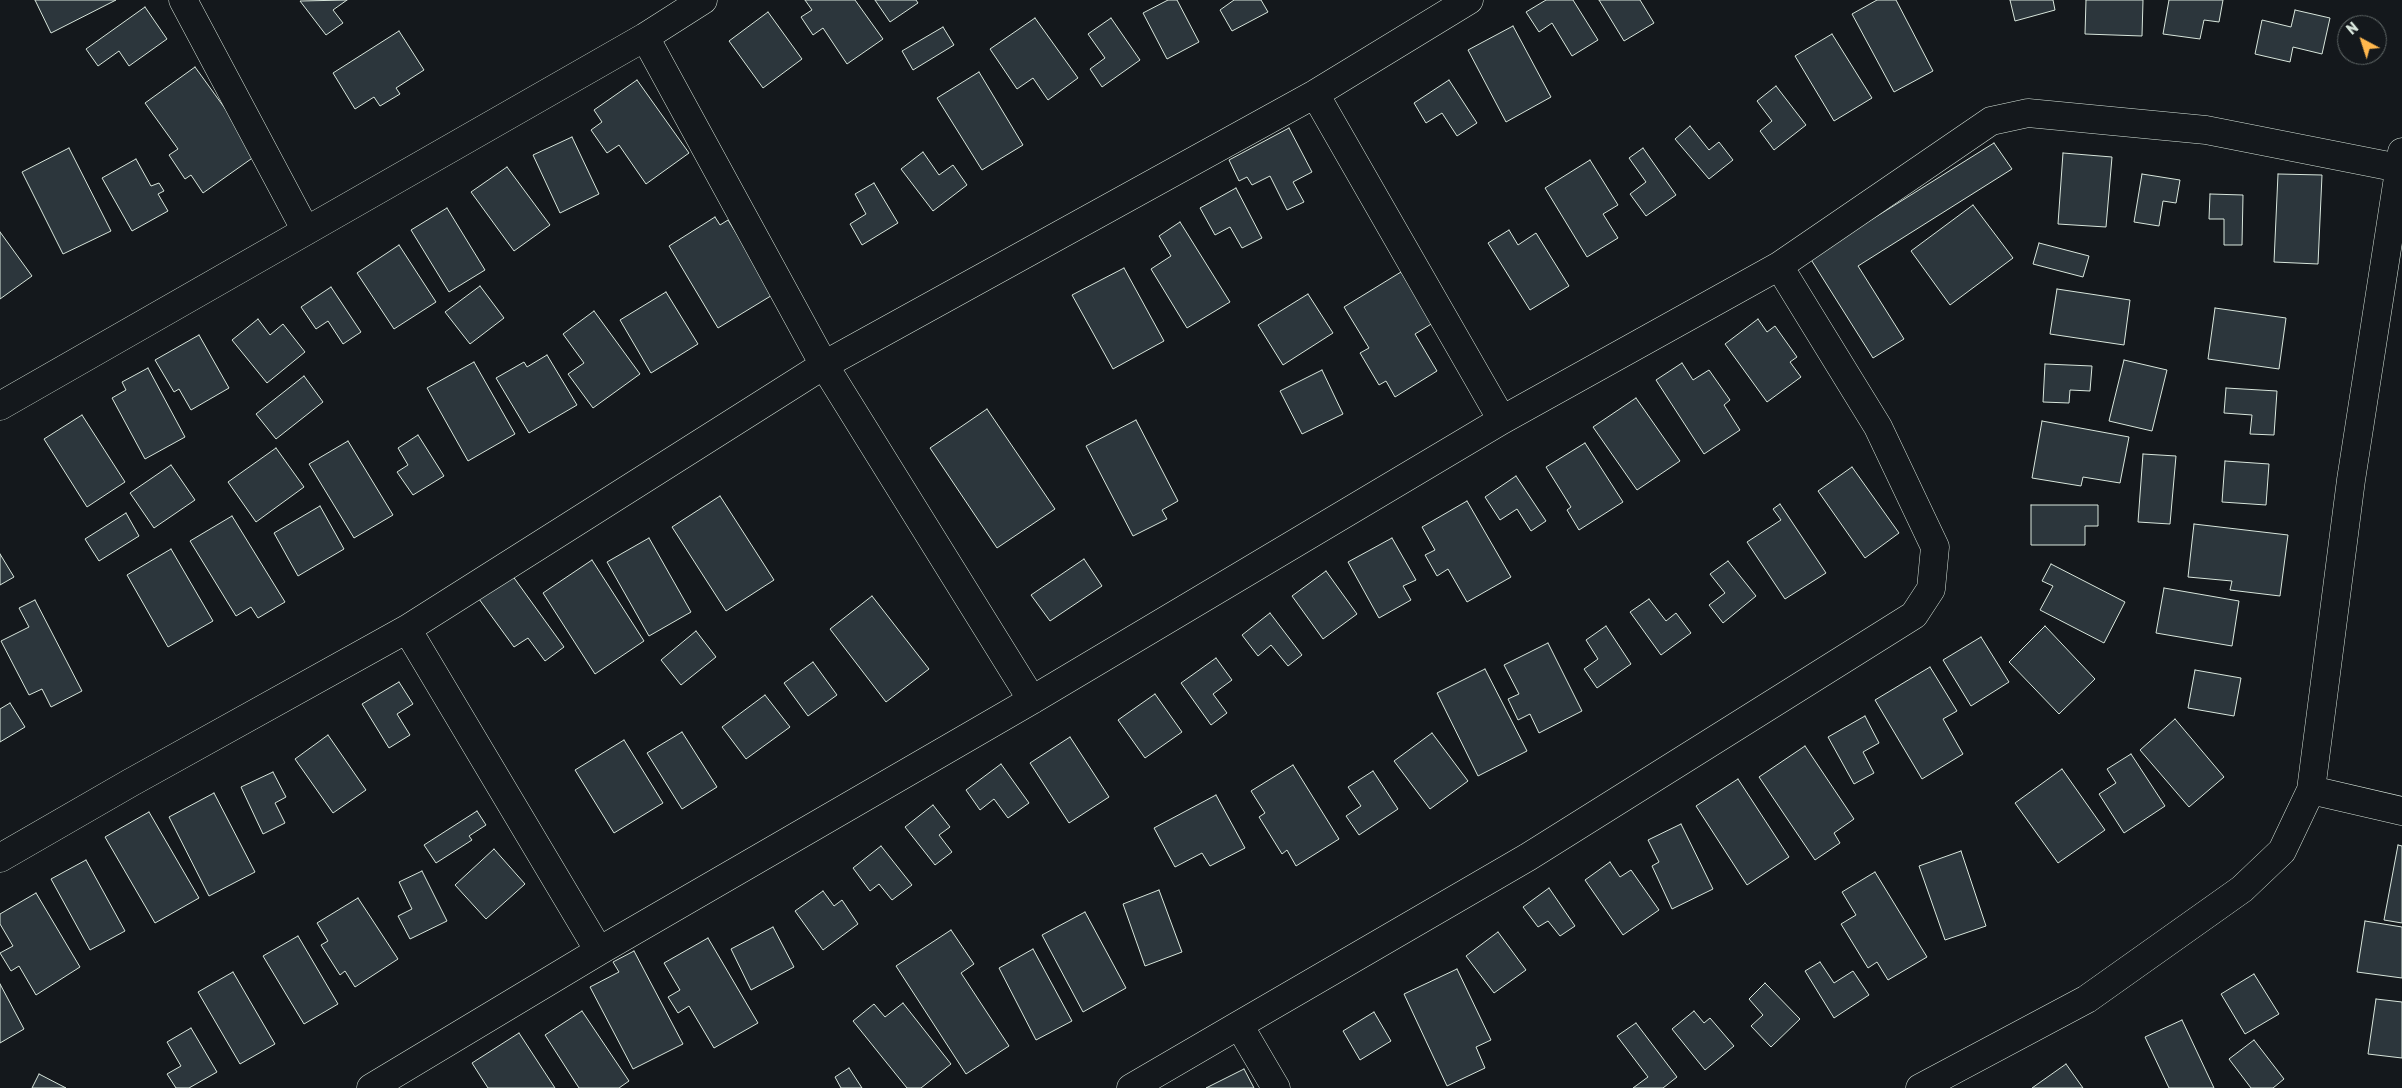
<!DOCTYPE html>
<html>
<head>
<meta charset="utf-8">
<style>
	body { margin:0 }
	#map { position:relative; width:2402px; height:1088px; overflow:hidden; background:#14181c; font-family:Rubik,sans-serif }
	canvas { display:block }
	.north { position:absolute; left:2337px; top:15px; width:50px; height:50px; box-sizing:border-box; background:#14181c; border:1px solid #626a69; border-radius:50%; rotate:320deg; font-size:14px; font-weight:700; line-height:20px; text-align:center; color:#d8e6dc }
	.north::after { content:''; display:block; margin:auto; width:18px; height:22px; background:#ffb74d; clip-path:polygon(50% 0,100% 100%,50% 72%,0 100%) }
</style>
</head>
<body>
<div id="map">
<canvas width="2402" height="1088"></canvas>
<div class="north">N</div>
</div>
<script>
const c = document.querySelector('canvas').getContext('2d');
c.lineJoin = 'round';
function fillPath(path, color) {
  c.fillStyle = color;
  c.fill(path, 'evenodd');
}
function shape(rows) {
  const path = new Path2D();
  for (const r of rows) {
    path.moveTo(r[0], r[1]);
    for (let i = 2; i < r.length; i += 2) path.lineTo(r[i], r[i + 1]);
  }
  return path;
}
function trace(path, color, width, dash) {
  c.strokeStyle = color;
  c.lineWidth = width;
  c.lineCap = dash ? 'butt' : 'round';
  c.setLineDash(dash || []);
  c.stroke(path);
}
const building = shape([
	[35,0,116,0,51,33,35,0],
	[347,0,333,10,343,23,326,35,300,1,347,0],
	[805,0,855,0,883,39,847,64,823,28,813,35,801,17,812,10,805,0],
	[875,0,916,0,918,3,890,22,875,0],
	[1168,0,1177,0,1199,42,1167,59,1143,13,1168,0],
	[1234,0,1261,0,1268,12,1232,31,1220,10,1234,0],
	[1546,0,1573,0,1598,40,1572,56,1552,23,1539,32,1526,12,1546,0],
	[1599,0,1640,0,1654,23,1624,41,1599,0],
	[1877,0,1896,0,1933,71,1894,92,1852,14,1877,0],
	[2010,0,2053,0,2055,10,2015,21,2010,0],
	[2086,0,2143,0,2142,36,2085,34,2086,0],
	[2169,0,2223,0,2219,22,2204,20,2200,39,2163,34,2169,0],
	[145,7,167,39,129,66,119,51,98,66,86,49,145,7],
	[2295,10,2330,18,2322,54,2293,47,2290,62,2255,54,2262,20,2291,27,2295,10],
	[768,12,802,59,763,88,729,41,768,12],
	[1035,18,1078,78,1048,100,1033,78,1017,89,990,49,1035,18],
	[1111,18,1140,60,1102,87,1090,69,1105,58,1088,34,1111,18],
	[1513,26,1551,97,1506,122,1468,50,1513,26],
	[943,27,954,45,913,70,902,51,943,27],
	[399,31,424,70,396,88,400,94,380,106,374,97,355,109,333,73,399,31],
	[1832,34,1872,98,1834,121,1795,56,1832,34],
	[195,67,258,154,203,193,191,175,185,179,169,155,178,149,145,103,195,67],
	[979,72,1023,145,982,170,937,98,979,72],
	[637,80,689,153,646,184,619,145,607,153,591,130,602,122,594,110,637,80],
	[1449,80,1477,123,1457,136,1442,113,1426,123,1414,103,1449,80],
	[1776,86,1806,125,1774,150,1760,131,1772,121,1757,101,1776,86],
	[1690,126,1709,150,1719,142,1733,160,1709,179,1675,139,1690,126],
	[1289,128,1312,172,1293,182,1304,202,1287,210,1270,176,1252,185,1247,177,1239,181,1229,160,1289,128],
	[572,137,599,194,560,213,533,155,572,137],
	[1994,143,2012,169,1858,266,1904,339,1873,358,1810,258,1994,143],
	[69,148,111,231,63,254,22,172,69,148],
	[1643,148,1676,195,1646,216,1630,194,1646,182,1629,158,1643,148],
	[923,152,939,175,953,165,967,185,933,211,901,169,923,152],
	[2063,153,2112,157,2106,227,2058,224,2063,153],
	[136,159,151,186,159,183,164,191,158,194,168,211,132,231,102,178,136,159],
	[1590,160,1618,205,1603,214,1618,238,1587,257,1545,188,1590,160],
	[507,167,550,225,514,251,471,192,507,167],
	[2142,174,2180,180,2176,203,2163,201,2159,226,2134,222,2142,174],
	[2278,174,2322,175,2318,264,2274,262,2278,174],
	[874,183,898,223,862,245,850,224,866,214,855,194,874,183],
	[1236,188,1262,238,1242,248,1230,227,1215,235,1200,208,1236,188],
	[2210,194,2243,195,2242,245,2224,245,2224,219,2209,219,2210,194],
	[1973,205,2013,258,1950,305,1911,251,1973,205],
	[447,208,485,270,449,292,411,230,447,208],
	[715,217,720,225,728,220,774,294,718,328,669,246,715,217],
	[1180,222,1230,302,1187,328,1151,269,1171,256,1159,236,1180,222],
	[1509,230,1518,245,1536,233,1569,286,1530,310,1488,243,1509,230],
	[0,232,32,276,0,299,0,232],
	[2039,243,2089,256,2083,277,2033,264,2039,243],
	[399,245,436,302,394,329,357,273,399,245],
	[1124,268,1164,341,1113,369,1072,295,1124,268],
	[1401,272,1433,323,1415,334,1437,371,1395,397,1386,381,1379,385,1360,353,1369,348,1344,307,1401,272],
	[480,286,504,318,470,344,445,312,480,286],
	[331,287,361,332,343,344,328,321,316,329,301,307,331,287],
	[2057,289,2130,300,2124,345,2050,334,2057,289],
	[666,292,698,344,651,373,620,320,666,292],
	[1308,294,1333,333,1283,365,1258,325,1308,294],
	[2215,308,2286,318,2279,369,2208,359,2215,308],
	[594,311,640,374,593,408,568,374,584,363,563,334,594,311],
	[258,319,270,335,283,324,305,352,267,383,232,340,258,319],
	[1758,319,1767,332,1775,326,1797,357,1790,362,1801,377,1767,402,1725,344,1758,319],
	[199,335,229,388,191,410,179,389,174,392,155,360,199,335],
	[547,355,577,405,529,433,496,378,524,362,527,367,547,355],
	[2124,360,2167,370,2152,431,2109,421,2124,360],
	[474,362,515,434,468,461,427,388,474,362],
	[1682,363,1693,380,1709,370,1730,400,1724,405,1740,430,1704,454,1656,380,1682,363],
	[2045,364,2092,366,2090,391,2070,390,2069,403,2043,402,2045,364],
	[148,368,185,437,145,459,112,398,126,390,122,382,148,368],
	[1322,370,1343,414,1302,434,1280,391,1322,370],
	[304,376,323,402,276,439,256,414,304,376],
	[2226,388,2277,391,2274,435,2250,434,2252,415,2224,413,2226,388],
	[1636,398,1680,461,1637,490,1593,427,1636,398],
	[987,409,1055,509,997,548,930,448,987,409],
	[82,415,125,482,87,507,44,439,82,415],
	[1136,420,1178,501,1162,510,1167,519,1133,536,1086,446,1136,420],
	[2042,421,2129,437,2120,483,2083,477,2081,486,2032,478,2042,421],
	[418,435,444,476,413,495,397,472,408,465,398,448,418,435],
	[348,441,393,515,354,538,309,464,348,441],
	[1585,443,1623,502,1579,530,1567,510,1571,507,1546,467,1585,443],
	[276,448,304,487,256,522,228,482,276,448],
	[2143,454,2176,456,2170,524,2138,522,2143,454],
	[2225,461,2269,464,2266,505,2222,502,2225,461],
	[171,465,195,500,154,528,130,493,171,465],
	[1852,467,1899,533,1865,558,1818,491,1852,467],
	[1516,476,1546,521,1531,531,1517,509,1500,520,1485,497,1516,476],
	[720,496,774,580,726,611,672,527,720,496],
	[1467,501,1511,577,1467,602,1448,569,1437,576,1425,555,1435,550,1422,527,1467,501],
	[1780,504,1826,573,1785,599,1747,542,1781,520,1773,509,1780,504],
	[2031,505,2098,505,2098,526,2085,526,2085,545,2031,545,2031,505],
	[320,506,344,549,298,576,274,533,320,506],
	[126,513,139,536,99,561,85,539,126,513],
	[232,516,285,602,258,618,251,607,236,616,190,541,232,516],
	[2194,524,2288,535,2280,596,2230,590,2232,581,2188,577,2194,524],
	[649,538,691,612,649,636,607,562,649,538],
	[1392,538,1416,580,1403,586,1411,600,1379,618,1348,562,1392,538],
	[171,549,213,621,168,647,127,575,171,549],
	[0,554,14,577,0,585,0,554],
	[1084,559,1102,586,1050,621,1031,595,1084,559],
	[592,560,644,641,595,674,543,593,592,560],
	[1728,561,1756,596,1723,623,1709,605,1725,593,1710,574,1728,561],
	[2051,564,2125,602,2104,643,2040,610,2053,586,2042,581,2051,564],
	[1326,571,1357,614,1323,639,1292,596,1326,571],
	[512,575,564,647,545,661,528,638,514,647,479,599,512,575],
	[2164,588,2239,601,2232,646,2156,633,2164,588],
	[872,596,929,669,886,702,830,629,872,596],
	[1649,599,1666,621,1676,613,1691,633,1661,655,1630,612,1649,599],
	[35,600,82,691,51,707,42,689,29,695,1,641,29,627,19,608,35,600],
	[1270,613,1302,655,1288,666,1271,645,1258,656,1242,635,1270,613],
	[1606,626,1631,664,1597,688,1584,669,1598,659,1586,640,1606,626],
	[2045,626,2095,679,2059,714,2009,662,2045,626],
	[696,631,716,657,681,685,661,660,696,631],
	[1981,637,2009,682,1971,706,1943,660,1981,637],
	[1548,643,1582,711,1539,733,1530,714,1518,720,1508,699,1519,694,1504,665,1548,643],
	[1216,658,1232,680,1213,694,1227,713,1211,725,1181,683,1216,658],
	[813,662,837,695,808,716,784,683,813,662],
	[1930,667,1957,711,1943,719,1963,754,1922,779,1875,700,1930,667],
	[1485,669,1527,751,1478,776,1437,693,1485,669],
	[2195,670,2241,678,2234,716,2188,708,2195,670],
	[399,682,413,704,397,714,410,735,389,748,362,704,399,682],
	[1155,694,1182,732,1145,758,1118,720,1155,694],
	[765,695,790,727,746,759,722,727,765,695],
	[10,703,25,727,0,742,0,709,10,703],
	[1865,716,1879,743,1863,752,1874,773,1854,784,1828,737,1865,716],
	[2175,719,2224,777,2189,807,2140,750,2175,719],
	[682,732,717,787,682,809,647,753,682,732],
	[1432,733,1468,781,1430,809,1394,761,1432,733],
	[328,735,366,790,333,813,295,759,328,735],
	[1070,737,1109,797,1069,823,1030,763,1070,737],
	[624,740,663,803,614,833,575,770,624,740],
	[1805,746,1854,819,1834,833,1840,843,1815,860,1759,777,1805,746],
	[2131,754,2165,806,2124,833,2099,794,2116,783,2107,769,2131,754],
	[1001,764,1029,803,1008,818,994,799,980,810,966,790,1001,764],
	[1293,765,1339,839,1296,866,1287,850,1282,854,1259,817,1265,813,1251,791,1293,765],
	[2062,769,2105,830,2058,863,2015,803,2062,769],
	[1373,771,1398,809,1359,835,1346,816,1361,806,1348,787,1373,771],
	[273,772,286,797,275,803,285,823,263,834,241,787,273,772],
	[1738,779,1789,857,1747,885,1696,806,1738,779],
	[214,793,255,872,209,896,169,817,214,793],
	[1216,795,1245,848,1210,866,1202,853,1175,867,1154,828,1216,795],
	[933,805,950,827,939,835,952,852,935,865,905,827,933,805],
	[477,811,486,825,469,836,472,840,436,863,424,845,477,811],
	[149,812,199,898,155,923,105,837,149,812],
	[1681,824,1713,889,1672,909,1652,866,1659,862,1648,840,1681,824],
	[2398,845,2402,846,2402,923,2384,920,2398,845],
	[881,846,912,885,892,900,879,884,870,891,853,868,881,846],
	[494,849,525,884,486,919,455,885,494,849],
	[1961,851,1986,926,1945,940,1919,866,1961,851],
	[86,860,125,931,90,950,51,879,86,860],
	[1610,862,1620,877,1631,870,1659,910,1623,935,1585,880,1610,862],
	[422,871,447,921,410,939,398,916,412,909,399,882,422,871],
	[1875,872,1927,957,1888,980,1877,962,1868,968,1841,924,1856,915,1842,892,1875,872],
	[1549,888,1575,926,1560,936,1548,921,1538,927,1523,907,1549,888],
	[1159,890,1182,952,1145,966,1123,904,1159,890],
	[823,891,834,906,842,900,858,924,823,950,795,911,823,891],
	[36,893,80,967,36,995,19,966,11,971,0,953,13,946,0,924,0,914,36,893],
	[358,898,398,959,355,987,345,971,340,975,321,945,328,941,317,923,358,898],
	[1085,912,1126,988,1083,1012,1042,935,1085,912],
	[2365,921,2402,927,2402,978,2357,972,2365,921],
	[773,927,794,967,751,990,731,949,773,927],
	[951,930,974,964,961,973,1009,1046,966,1074,896,966,951,930],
	[1498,932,1526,970,1494,993,1466,956,1498,932],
	[298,936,338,1004,304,1024,263,956,298,936],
	[708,938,758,1023,714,1048,689,1006,678,1013,668,997,680,990,664,963,708,938],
	[1033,949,1072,1021,1036,1040,999,968,1033,949],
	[634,951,683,1044,633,1069,590,987,619,972,613,962,634,951],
	[1820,962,1834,983,1853,971,1869,995,1834,1018,1805,971,1820,962],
	[1457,969,1491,1040,1476,1047,1485,1068,1447,1086,1404,994,1457,969],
	[233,972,275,1044,240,1064,198,992,233,972],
	[2254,974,2279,1014,2245,1034,2221,994,2254,974],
	[1765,983,1800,1019,1771,1047,1751,1026,1763,1015,1749,999,1765,983],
	[0,984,24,1029,0,1043,0,984],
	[2376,999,2402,1002,2402,1058,2368,1054,2376,999],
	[903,1003,951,1064,921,1088,907,1088,853,1021,874,1004,885,1017,903,1003],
	[582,1011,629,1081,619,1088,579,1088,545,1035,582,1011],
	[1694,1011,1704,1023,1710,1018,1734,1046,1705,1070,1672,1029,1694,1011],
	[1374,1012,1391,1041,1360,1060,1343,1031,1374,1012],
	[2182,1020,2214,1088,2169,1088,2145,1037,2182,1020],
	[1636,1023,1677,1077,1663,1088,1633,1088,1648,1077,1617,1036,1636,1023],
	[191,1028,217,1072,189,1088,176,1088,167,1074,181,1066,167,1042,191,1028],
	[519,1033,555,1088,488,1088,472,1063,519,1033],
	[2254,1040,2284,1079,2273,1088,2251,1088,2229,1059,2254,1040],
	[2066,1064,2083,1088,2032,1088,2066,1064],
	[849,1068,862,1088,841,1088,835,1077,849,1068],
	[1244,1069,1254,1088,1206,1088,1244,1069],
	[39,1074,66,1088,32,1088,39,1074]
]);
const street = shape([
	[183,0,306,231],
	[703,0,645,37,824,365,1032,700],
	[1315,94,1502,420],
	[0,406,645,37],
	[407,629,599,951],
	[2311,790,2402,811],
	[0,858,130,783,407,629,824,365,1315,94,1469,0],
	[1239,1025,1528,857,1914,615,1931,589,1935,547,1878,427,1779,266,1991,121,2028,113,2206,130,2399,168],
	[371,1088,599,951,1032,700,1502,420,1779,266],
	[1131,1088,1239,1025,1276,1088],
	[1920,1088,2087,999,2242,889,2282,851,2311,790,2351,480,2402,152]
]);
fillPath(building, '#2c363c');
trace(building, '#d8e6dc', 1);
trace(street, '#d8e6dc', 29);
trace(street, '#14181c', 28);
</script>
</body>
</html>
